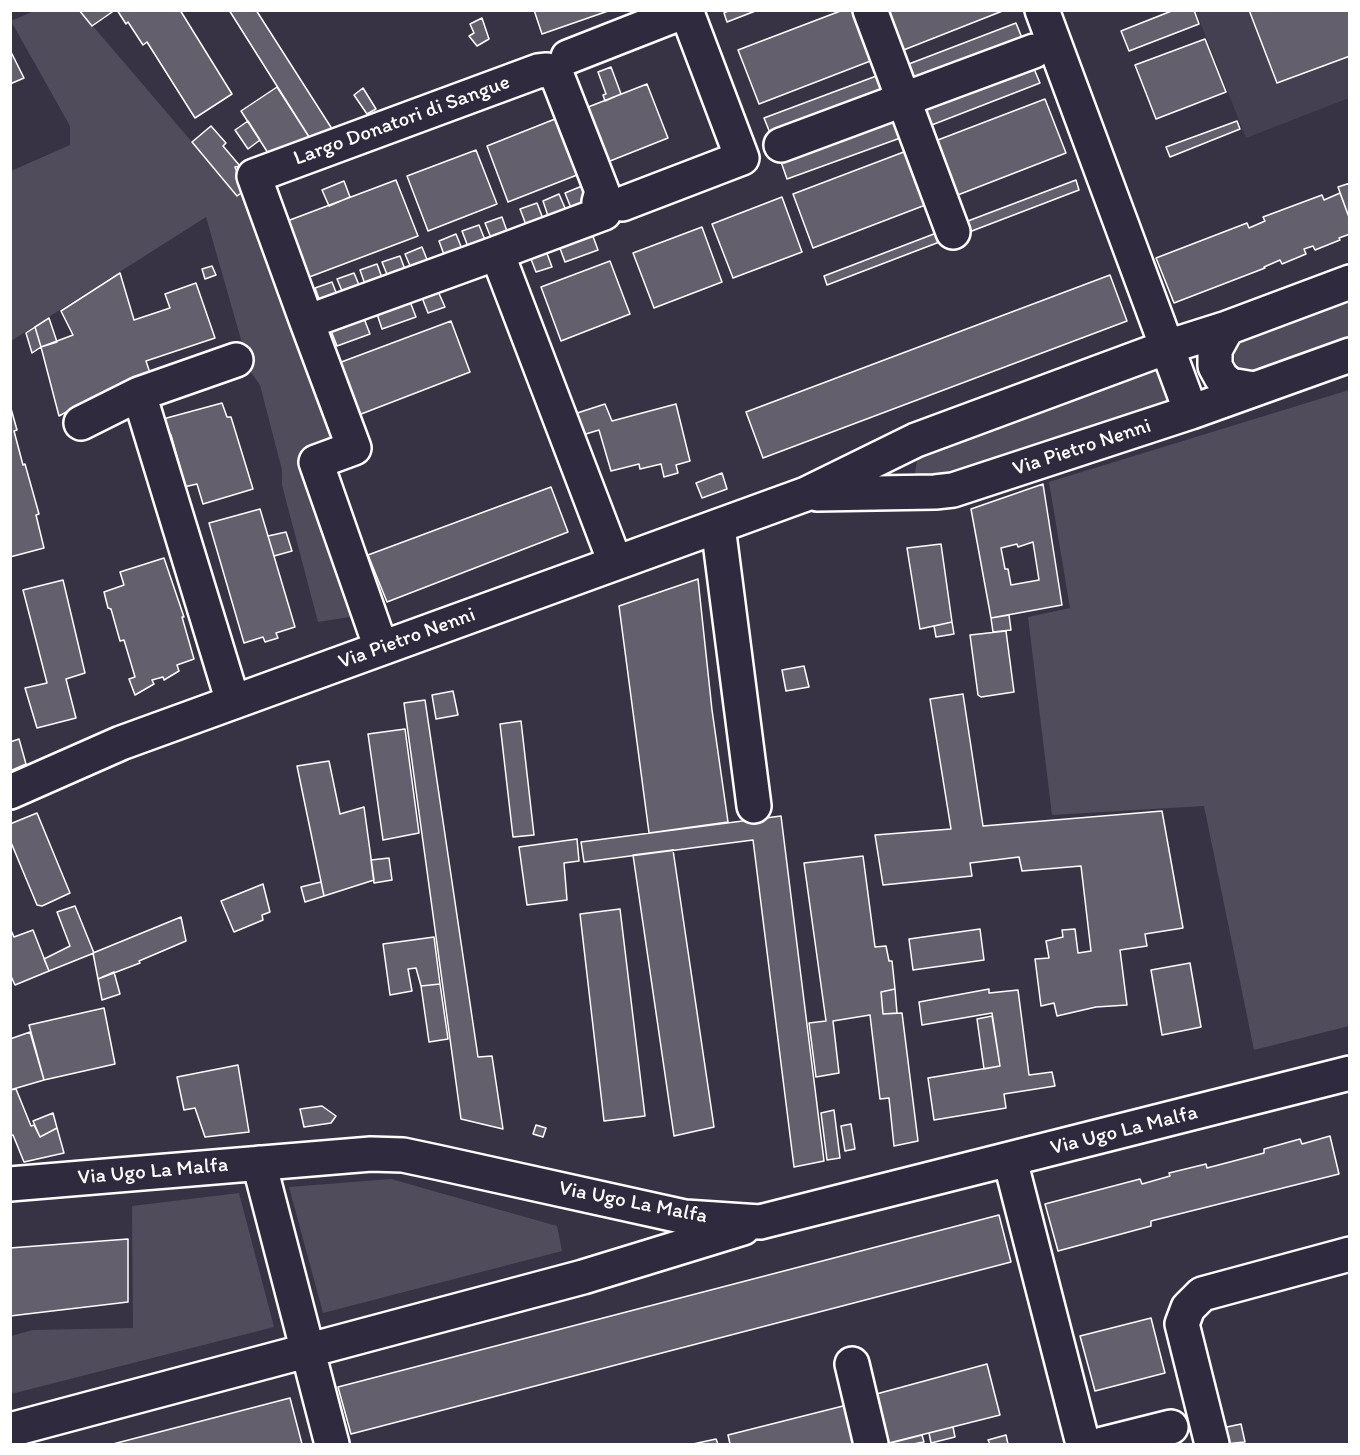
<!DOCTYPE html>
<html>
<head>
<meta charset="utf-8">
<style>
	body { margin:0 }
	#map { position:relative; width:1360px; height:1455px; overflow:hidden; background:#373345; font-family:Itim,sans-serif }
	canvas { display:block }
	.frame { position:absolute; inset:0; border:12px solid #fff; pointer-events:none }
</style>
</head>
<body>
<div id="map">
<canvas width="1360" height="1455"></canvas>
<div class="frame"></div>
</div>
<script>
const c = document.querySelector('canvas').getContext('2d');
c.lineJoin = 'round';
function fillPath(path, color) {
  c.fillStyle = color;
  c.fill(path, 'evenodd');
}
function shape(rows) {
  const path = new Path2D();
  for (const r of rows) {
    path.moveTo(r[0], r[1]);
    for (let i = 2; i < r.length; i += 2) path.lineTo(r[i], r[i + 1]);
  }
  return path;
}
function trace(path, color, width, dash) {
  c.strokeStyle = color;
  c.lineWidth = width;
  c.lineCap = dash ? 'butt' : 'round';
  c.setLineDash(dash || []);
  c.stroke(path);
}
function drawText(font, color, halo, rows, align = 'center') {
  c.font = font + ' Itim,sans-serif';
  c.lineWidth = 5;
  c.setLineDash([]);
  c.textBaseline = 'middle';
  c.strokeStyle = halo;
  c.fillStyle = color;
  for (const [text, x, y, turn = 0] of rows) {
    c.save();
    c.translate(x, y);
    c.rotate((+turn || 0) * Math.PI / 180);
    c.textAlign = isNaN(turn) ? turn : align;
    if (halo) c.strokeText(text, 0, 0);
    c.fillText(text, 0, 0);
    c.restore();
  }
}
const built = shape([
	[1196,11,1349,11,1349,98,1246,138]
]);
const green = shape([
	[34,11,80,11,192,142,236,196,244,191,337,439,301,453,362,615,318,622,282,485,282,470,260,385,250,371,206,217,11,341,11,171,70,145,70,126,11,21],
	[1349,296,1349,344,1251,382,1236,370,1234,350,1242,335],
	[1160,363,1172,405,940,480,925,481,915,473,917,460,930,448],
	[1349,390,1349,1026,1254,1050,1204,806,1052,815,1028,617,1070,608,1049,482],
	[391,1179,557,1226,562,1251,323,1313,289,1187],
	[239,1193,274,1327,11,1394,11,1336,33,1330,133,1328,132,1206]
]);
const building = shape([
	[79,10,115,10,92,26,79,10],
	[117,10,180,10,232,94,195,118,147,42,143,45,128,22,126,24,117,10],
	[229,10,256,10,334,132,311,140,229,10],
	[534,10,611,10,542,34,534,10],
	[730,10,758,10,727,22,724,13,730,10],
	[843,10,854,10,873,60,759,104,738,50,843,10],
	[880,10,1005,10,896,53,880,10],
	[1174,10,1194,10,1199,24,1129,51,1121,31,1174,10],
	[1249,10,1350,10,1350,56,1277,83,1249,10],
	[482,18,489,39,477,46,469,36,474,33,470,24,482,18],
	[1016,23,1024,43,908,87,901,67,1016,23],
	[1205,39,1226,92,1156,119,1135,65,1205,39],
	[10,50,24,78,10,84,10,50],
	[1032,64,1040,83,924,128,917,108,1032,64],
	[611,67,621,94,605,101,603,95,606,94,598,72,611,67],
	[879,75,887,95,772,138,764,118,879,75],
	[647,84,668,138,600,165,578,111,647,84],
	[277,87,311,140,270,156,241,111,277,87],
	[363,88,376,109,367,114,354,95,363,88],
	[1045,99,1066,153,950,198,930,143,1045,99],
	[895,115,903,137,787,179,780,159,895,115],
	[555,119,577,175,508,202,487,146,555,119],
	[248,121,260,140,248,149,235,130,248,121],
	[1237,121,1240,129,1170,157,1166,147,1237,121],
	[211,126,226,143,223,146,240,166,235,167,244,191,237,196,192,142,211,126],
	[476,150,497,204,428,231,407,176,476,150],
	[909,150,928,204,813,248,793,194,909,150],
	[396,180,418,236,304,279,282,223,396,180],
	[1076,180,1079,190,964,234,960,224,1076,180],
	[344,181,350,197,329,206,322,190,344,181],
	[1350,183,1350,220,1338,187,1350,183],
	[582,186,590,207,573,213,565,193,582,186],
	[1340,193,1350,220,1350,234,1339,238,1340,240,1315,250,1313,246,1304,249,1306,254,1282,264,1280,260,1264,267,1265,268,1174,303,1156,258,1247,223,1249,228,1265,221,1263,217,1322,195,1324,200,1340,193],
	[559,194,568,215,550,222,543,201,559,194],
	[782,197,802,252,733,278,712,224,782,197],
	[537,203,545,224,528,230,520,209,537,203],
	[502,217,509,237,493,243,485,223,502,217],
	[479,225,487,245,470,252,462,231,479,225],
	[702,227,722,282,654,308,633,253,702,227],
	[591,231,598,250,565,262,558,243,591,231],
	[939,232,942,241,827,285,824,276,939,232],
	[456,234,464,254,446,260,439,241,456,234],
	[422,247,430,267,413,273,405,254,422,247],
	[545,248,552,267,536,272,529,254,545,248],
	[400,256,407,275,390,282,382,262,400,256],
	[610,261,630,314,561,341,541,287,610,261],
	[377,264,384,283,367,290,360,270,377,264],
	[212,266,216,275,205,279,202,269,212,266],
	[120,273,134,320,170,308,165,294,196,283,215,338,146,361,150,373,96,400,94,397,59,416,41,347,73,335,61,311,120,273],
	[354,273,362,292,345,298,337,279,354,273],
	[1110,275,1127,321,763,458,746,412,1110,275],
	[332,282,339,300,322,307,315,288,332,282],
	[437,289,445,307,428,313,421,295,437,289],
	[409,299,416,317,382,329,376,311,409,299],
	[363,316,370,334,337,346,330,328,363,316],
	[49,318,57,342,41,347,35,327,49,318],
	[451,321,470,372,356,416,336,364,451,321],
	[35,327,41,347,32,353,26,333,35,327],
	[222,403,227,417,231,417,253,489,203,504,197,484,184,487,179,472,181,471,171,435,169,436,163,419,222,403],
	[605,404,612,421,676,404,690,461,676,465,678,473,664,477,661,464,640,469,639,464,611,471,599,430,576,437,568,416,605,404],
	[10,405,17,430,14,431,23,465,25,464,39,514,36,515,44,548,10,557,10,405],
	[722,473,727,489,702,498,696,483,722,473],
	[1043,484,1062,605,991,618,971,509,1043,484],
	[1033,542,1039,580,1011,585,1008,569,1005,569,1001,548,1017,544,1018,547,1033,542],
	[551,487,568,532,387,602,368,555,551,487],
	[260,509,295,627,276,633,278,638,265,642,263,637,244,643,209,523,260,509],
	[286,532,292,551,274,556,268,536,286,532],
	[941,544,952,622,920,629,907,548,941,544],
	[164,558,184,617,182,617,194,659,177,665,179,671,164,680,163,677,152,680,154,684,135,695,129,679,135,677,124,640,120,641,111,609,108,608,104,592,124,585,120,572,164,558],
	[698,579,712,710,728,822,649,833,619,606,698,579],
	[63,580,85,673,66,679,76,718,37,728,25,688,47,683,23,590,63,580],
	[1009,615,1011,630,993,632,991,618,1009,615],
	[952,622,954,634,936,637,934,626,952,622],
	[1006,631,1014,692,981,697,978,695,970,635,1006,631],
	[804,666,809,687,786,691,782,670,804,666],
	[453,691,458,715,436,719,432,695,453,691],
	[963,694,983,826,1162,811,1183,928,1145,934,1147,946,1120,950,1127,1005,1096,1007,1057,1016,1054,1003,1041,1006,1035,959,1049,958,1046,941,1063,937,1062,930,1075,929,1078,953,1091,951,1081,866,1022,871,1019,857,970,863,972,876,883,885,875,835,951,829,930,699,963,694],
	[425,700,478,1057,492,1056,503,1129,461,1119,404,703,425,700],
	[521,721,534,835,513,837,500,724,521,721],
	[405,729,419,833,383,840,368,734,405,729],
	[19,739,26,764,10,771,10,742,19,739],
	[329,761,340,814,364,807,374,880,324,896,297,766,329,761],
	[37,813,70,893,42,906,37,905,10,840,10,824,37,813],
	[781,816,824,1161,794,1167,753,840,584,862,581,842,781,816],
	[577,839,579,861,564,863,567,900,527,905,519,847,577,839],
	[673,850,714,1127,674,1136,633,855,673,850],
	[863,856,875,947,886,946,889,961,892,961,895,989,881,992,883,1014,902,1013,918,1141,894,1146,889,1098,880,1099,870,1015,833,1021,839,1073,816,1077,809,1023,826,1021,804,863,863,856],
	[389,858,392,880,374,883,371,860,389,858],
	[321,882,324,896,305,902,301,887,321,882],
	[263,884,270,912,262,915,263,920,234,932,221,901,263,884],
	[75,906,94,953,49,971,44,959,70,946,57,912,75,906],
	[620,909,645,1116,604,1121,580,914,620,909],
	[181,917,186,941,139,961,140,963,98,979,93,953,181,917],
	[10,928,14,937,33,930,49,971,15,985,10,974,10,928],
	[980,929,984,960,913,970,909,939,980,929],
	[434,937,440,984,421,986,416,968,408,969,412,991,390,995,383,944,434,937],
	[1190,963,1201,1027,1162,1035,1151,970,1190,963],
	[114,972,120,994,102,1000,98,979,114,972],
	[440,984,448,1039,429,1042,421,986,440,984],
	[895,989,897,1013,883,1014,881,992,895,989],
	[989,989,989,993,1018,990,1029,1075,1052,1072,1055,1086,1004,1094,1006,1108,934,1120,928,1078,1000,1066,992,1013,922,1025,919,1002,989,989],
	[104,1008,115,1064,44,1080,29,1025,104,1008],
	[992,1016,1000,1066,984,1069,977,1019,992,1016],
	[30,1032,44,1080,10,1090,10,1039,30,1032],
	[238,1065,249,1132,205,1137,195,1108,184,1110,177,1077,238,1065],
	[16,1089,31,1126,34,1125,40,1137,57,1128,64,1153,24,1162,13,1135,10,1136,10,1090,16,1089],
	[322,1106,336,1116,331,1123,304,1127,300,1109,322,1106],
	[834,1110,840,1158,827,1160,821,1113,834,1110],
	[53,1113,57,1128,40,1137,33,1121,53,1113],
	[851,1124,855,1149,845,1151,841,1126,851,1124],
	[536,1125,546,1128,543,1137,533,1134,536,1125],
	[1330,1136,1339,1174,1151,1221,1151,1226,1058,1251,1045,1204,1140,1179,1142,1184,1170,1176,1169,1173,1206,1164,1207,1168,1264,1153,1264,1149,1300,1139,1302,1144,1330,1136],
	[999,1215,1011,1262,351,1434,338,1387,999,1215],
	[128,1239,128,1302,10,1316,10,1248,128,1239],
	[1151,1318,1165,1373,1095,1391,1080,1336,1151,1318],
	[987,1364,1000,1415,885,1444,869,1396,987,1364],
	[290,1398,302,1444,113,1444,290,1398],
	[847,1405,857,1444,730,1444,728,1435,847,1405],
	[1241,1424,1245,1442,1225,1444,1222,1428,1241,1424],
	[953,1427,955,1437,931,1443,929,1433,953,1427],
	[922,1435,924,1442,913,1444,887,1444,922,1435],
	[1006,1435,1008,1444,990,1444,988,1440,1006,1435],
	[716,1439,718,1444,693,1444,716,1439]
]);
const minor = shape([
	[870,10,953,232],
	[1042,10,1191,412],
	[568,57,688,10],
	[781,145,1034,51],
	[622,204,742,158,686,10],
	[307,322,254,176,538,71,547,70,556,73,602,191,599,202,604,213,497,253],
	[1227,328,1215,350,1215,366,1221,377,1230,385,1254,389],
	[139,394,233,702],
	[81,423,139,394,236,360],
	[817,494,935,492,953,490,1191,412,1350,355],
	[718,526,754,806],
	[381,648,316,462,354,448,307,322,497,253,615,562],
	[10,792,121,743,806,494,916,440,1167,347,1227,328,1350,282],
	[1010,1160,1083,1444],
	[259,1163,332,1444],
	[10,1184,371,1154,403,1155,436,1162,685,1217,760,1222,1350,1073],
	[852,1364,871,1444],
	[10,1430,583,1277,743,1228],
	[1103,1444,1171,1427],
	[1212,1444,1182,1324,1188,1308,1202,1294,1350,1254]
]);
const streetNames = [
	["Largo Donatori di Sangue",402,121,-20],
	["Via Pietro Nenni",1082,448,-18],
	["Via Pietro Nenni",407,639,-20],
	["Via Ugo La Malfa",1124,1131,-14],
	["Via Ugo La Malfa",153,1172,-5],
	["Via Ugo La Malfa",633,1203,11]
];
fillPath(built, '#444051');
fillPath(green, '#514c5c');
fillPath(building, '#635f6d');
trace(building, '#fff', 1.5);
trace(minor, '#fff', 38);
trace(minor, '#2f2a3d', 33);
drawText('21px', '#fff', '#2f2a3d', streetNames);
</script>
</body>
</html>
